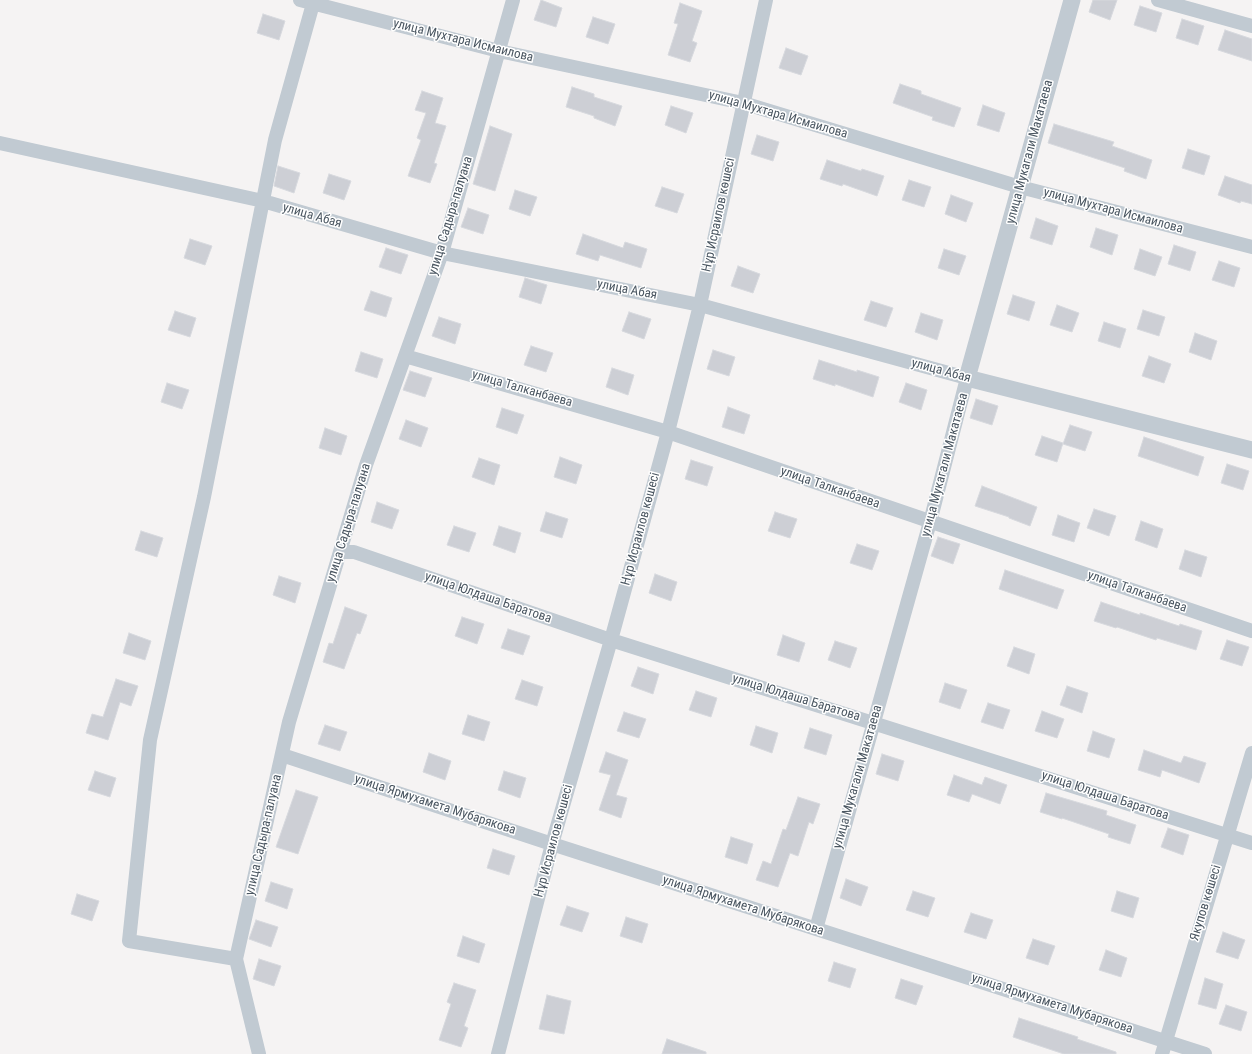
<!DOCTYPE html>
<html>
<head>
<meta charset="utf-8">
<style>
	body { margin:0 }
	canvas { display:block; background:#f5f3f3 }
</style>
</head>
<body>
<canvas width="1252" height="1054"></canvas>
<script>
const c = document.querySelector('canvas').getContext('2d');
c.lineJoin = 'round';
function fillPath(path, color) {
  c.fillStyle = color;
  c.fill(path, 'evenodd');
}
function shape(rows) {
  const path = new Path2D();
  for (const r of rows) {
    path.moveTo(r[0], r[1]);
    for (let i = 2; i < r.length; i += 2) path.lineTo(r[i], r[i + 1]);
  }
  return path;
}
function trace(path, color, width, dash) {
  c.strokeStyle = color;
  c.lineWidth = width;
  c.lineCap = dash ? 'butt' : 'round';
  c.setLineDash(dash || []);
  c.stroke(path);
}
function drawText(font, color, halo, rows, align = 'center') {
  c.font = font + ' "Roboto Condensed",sans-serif';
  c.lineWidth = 3;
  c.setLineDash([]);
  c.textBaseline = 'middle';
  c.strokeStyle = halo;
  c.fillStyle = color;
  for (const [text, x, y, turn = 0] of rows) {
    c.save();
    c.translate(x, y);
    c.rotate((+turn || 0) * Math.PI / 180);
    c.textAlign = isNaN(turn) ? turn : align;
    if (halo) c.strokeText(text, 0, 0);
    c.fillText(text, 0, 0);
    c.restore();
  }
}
const building = shape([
	[541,0,562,8,556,27,534,20,541,0],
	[1093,0,1117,0,1110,20,1089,12,1093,0],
	[680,3,702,11,692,41,697,43,690,62,668,55,678,24,674,23,680,3],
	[1140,6,1162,13,1156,32,1134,25,1140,6],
	[263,14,285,21,279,40,257,33,263,14],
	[593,17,615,24,608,44,586,37,593,17],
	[1182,19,1204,26,1198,45,1176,38,1182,19],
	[1225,30,1252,39,1252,61,1218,50,1225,30],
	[786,48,808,56,801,75,779,68,786,48],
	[900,84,921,91,921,94,961,108,954,127,932,120,933,117,893,103,900,84],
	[572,87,594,94,594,97,622,106,615,126,594,118,594,116,566,107,572,87],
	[422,91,443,98,435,123,446,126,434,163,437,164,430,183,408,176,421,140,417,138,426,113,415,110,422,91],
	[983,105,1005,113,999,132,977,125,983,105],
	[671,106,693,113,686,133,665,125,671,106],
	[1054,124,1114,142,1112,146,1152,160,1146,179,1124,171,1125,168,1048,143,1054,124],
	[490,126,512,134,495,191,473,184,490,126],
	[757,135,779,142,773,161,751,154,757,135],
	[1188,149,1210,156,1204,175,1182,168,1188,149],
	[827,160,861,171,862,169,884,176,877,196,843,184,842,186,820,179,827,160],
	[278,166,300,173,294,193,274,186,278,166],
	[329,174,351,181,344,200,323,193,329,174],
	[1225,176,1252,185,1252,204,1241,201,1240,203,1218,195,1225,176],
	[909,180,931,187,924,207,902,200,909,180],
	[662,187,684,194,677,213,655,206,662,187],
	[515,190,537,197,530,216,509,209,515,190],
	[951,195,973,203,966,222,945,214,951,195],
	[468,208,489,215,483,234,461,227,468,208],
	[1036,218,1058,226,1052,245,1030,238,1036,218],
	[1096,228,1118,235,1112,255,1090,247,1096,228],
	[583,234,623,248,625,242,647,249,641,268,600,255,598,261,576,254,583,234],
	[190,239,212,246,205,265,184,258,190,239],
	[1174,245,1196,252,1190,271,1168,264,1174,245],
	[386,248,408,255,401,274,379,267,386,248],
	[944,249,966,256,959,275,938,268,944,249],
	[1140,249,1162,257,1155,276,1134,269,1140,249],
	[1219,261,1240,268,1234,287,1212,280,1219,261],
	[738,266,760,274,753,293,731,286,738,266],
	[525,278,547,285,541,304,519,297,525,278],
	[371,291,392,298,386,317,364,310,371,291],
	[1013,295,1035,302,1029,321,1007,314,1013,295],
	[871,301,893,308,886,327,864,320,871,301],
	[1057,305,1079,313,1072,332,1050,325,1057,305],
	[1143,310,1165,317,1159,336,1137,329,1143,310],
	[175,311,196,318,190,337,168,330,175,311],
	[629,312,651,319,644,339,622,331,629,312],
	[921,313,943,320,937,340,915,332,921,313],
	[439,317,461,324,455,344,432,336,439,317],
	[1104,322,1126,329,1120,348,1098,341,1104,322],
	[1195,333,1217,341,1211,360,1189,352,1195,333],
	[531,346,553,353,546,372,524,365,531,346],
	[713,350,735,357,729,376,707,369,713,350],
	[361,352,383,359,377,378,355,371,361,352],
	[1149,356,1171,364,1164,383,1142,376,1149,356],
	[819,360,857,372,857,370,879,377,873,397,835,384,835,386,813,379,819,360],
	[612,368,634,375,628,395,606,387,612,368],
	[410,371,432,378,425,397,403,390,410,371],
	[167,383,189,390,182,409,161,402,167,383],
	[906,383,927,390,921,410,899,402,906,383],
	[976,399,998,406,992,425,970,418,976,399],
	[728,407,750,415,744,434,722,427,728,407],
	[502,408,524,415,517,434,496,427,502,408],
	[406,420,428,428,421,447,399,439,406,420],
	[1070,425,1092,432,1085,451,1063,444,1070,425],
	[325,428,347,436,341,455,319,448,325,428],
	[1042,436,1063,443,1057,462,1035,455,1042,436],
	[1144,437,1204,457,1198,476,1138,456,1144,437],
	[560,457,582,465,576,484,554,477,560,457],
	[479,458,500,465,494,485,472,477,479,458],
	[691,460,713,467,707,486,685,479,691,460],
	[1227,464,1249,471,1243,490,1221,483,1227,464],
	[982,486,1037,507,1030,526,1009,518,1009,517,975,506,982,486],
	[377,502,399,510,392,529,371,522,377,502],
	[1094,509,1116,516,1109,536,1087,528,1094,509],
	[546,512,568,519,562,538,540,531,546,512],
	[775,512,797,519,790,538,768,531,775,512],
	[1058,515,1080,523,1074,542,1052,535,1058,515],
	[1141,521,1163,529,1157,548,1135,540,1141,521],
	[454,526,476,533,469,552,447,545,454,526],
	[499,526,521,533,515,553,493,545,499,526],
	[141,531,163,538,157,557,135,550,141,531],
	[938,537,960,544,953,564,931,556,938,537],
	[857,544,879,551,872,570,850,563,857,544],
	[1185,550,1207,557,1201,577,1179,569,1185,550],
	[1005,570,1064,590,1057,609,999,589,1005,570],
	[655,574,677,582,671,601,649,593,655,574],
	[279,576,301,583,295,603,273,595,279,576],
	[1101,602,1140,615,1140,613,1179,626,1180,624,1202,631,1196,650,1157,638,1156,640,1117,627,1116,628,1094,621,1101,602],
	[345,607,367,615,360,634,357,633,344,669,323,662,329,643,333,644,345,607],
	[462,617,484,624,477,644,455,636,462,617],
	[508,629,530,636,523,655,501,648,508,629],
	[129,633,151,641,145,660,123,653,129,633],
	[783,635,805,643,799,662,777,655,783,635],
	[1227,640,1249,647,1242,666,1220,659,1227,640],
	[835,641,857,648,850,668,828,660,835,641],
	[1014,647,1035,654,1029,674,1007,666,1014,647],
	[638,667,659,674,653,694,631,686,638,667],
	[116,679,138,686,131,706,120,702,108,740,86,733,92,714,103,717,116,679],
	[522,680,543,687,537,706,515,699,522,680],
	[945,683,967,690,960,709,939,702,945,683],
	[1067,686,1088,693,1082,713,1060,705,1067,686],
	[696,691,717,698,711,717,689,710,696,691],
	[988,703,1010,710,1003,729,981,722,988,703],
	[1042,711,1064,719,1057,738,1035,731,1042,711],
	[624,712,646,719,639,738,617,731,624,712],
	[468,715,490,722,484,741,462,734,468,715],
	[325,725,347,732,340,751,318,744,325,725],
	[756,726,778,733,772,753,750,745,756,726],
	[810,728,832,735,826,755,804,748,810,728],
	[1093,731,1115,739,1109,758,1087,751,1093,731],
	[1144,750,1181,763,1184,756,1206,763,1199,783,1162,770,1160,777,1138,770,1144,750],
	[606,752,628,760,616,795,627,798,621,818,599,810,611,775,599,772,606,752],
	[429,753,451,761,445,780,423,772,429,753],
	[882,754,904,761,898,781,876,774,882,754],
	[95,771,116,778,110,797,88,790,95,771],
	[504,771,526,778,520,798,498,790,504,771],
	[954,775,982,785,985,777,1007,785,1000,804,972,794,969,802,947,795,954,775],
	[296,790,318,797,298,854,276,847,296,790],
	[1046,793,1107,811,1106,815,1136,825,1130,844,1108,837,1109,834,1062,818,1062,819,1040,812,1046,793],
	[798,797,820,804,813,824,809,822,798,856,790,853,778,887,756,880,763,861,771,864,783,829,786,830,798,797],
	[1168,828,1189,835,1183,855,1161,847,1168,828],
	[731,837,753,844,747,864,725,857,731,837],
	[493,849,515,856,509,875,487,868,493,849],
	[846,879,868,887,861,906,840,898,846,879],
	[271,882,293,889,287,909,265,901,271,882],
	[913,891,935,898,928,917,906,910,913,891],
	[1117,891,1139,898,1133,918,1111,911,1117,891],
	[77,894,99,901,92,921,71,914,77,894],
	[567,906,589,913,582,932,560,925,567,906],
	[971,913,993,920,986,939,964,932,971,913],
	[626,917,648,924,642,943,620,936,626,917],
	[256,920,278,927,271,947,249,939,256,920],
	[1223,932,1245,940,1238,959,1216,952,1223,932],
	[463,936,485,944,479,963,457,956,463,936],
	[1033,939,1055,946,1048,965,1026,958,1033,939],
	[1106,950,1127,958,1121,977,1099,970,1106,950],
	[259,959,281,966,274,986,253,979,259,959],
	[834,962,856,969,850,988,828,981,834,962],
	[1205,978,1223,984,1216,1009,1198,1004,1205,978],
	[901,979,923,986,916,1005,895,998,901,979],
	[454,983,476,990,464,1026,468,1028,461,1047,439,1040,451,1004,447,1002,454,983],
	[547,995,571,1001,564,1034,539,1029,547,995],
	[1226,1005,1247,1012,1241,1031,1219,1024,1226,1005],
	[1019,1018,1078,1037,1077,1039,1116,1052,1116,1054,1064,1054,1013,1037,1019,1018],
	[667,1039,706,1052,706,1054,662,1054,667,1039]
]);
const minor = shape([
	[300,0,499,51,743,103,1020,187,1252,247],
	[1158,0,1252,26],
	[0,143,263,201,442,253,700,305,967,378,930,522,816,929],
	[405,356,668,432,1252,631],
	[340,552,354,552,611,640,1252,843],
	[282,755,552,844,1205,1054],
	[236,959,129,941,150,740,204,497,275,140,314,0],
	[259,1054,236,959,289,722,366,465,442,253,513,0],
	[498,1054,552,844,611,640,668,432,700,305,766,0],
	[1162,1054,1252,753]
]);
const tertiary = shape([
	[1072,0,967,378,1252,450]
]);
const streetNames = [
	["улица Мухтара Исмаилова",463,41,14],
	["улица Мухтара Исмаилова",778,115,16],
	["улица Мукагали Макатаева",1030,152,-75],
	["улица Мухтара Исмаилова",1113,211,15],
	["Нұр Исраилов көшесі",719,215,-78],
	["улица Абая",312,216,16],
	["улица Садыра-палуана",451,216,-73],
	["улица Абая",627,290,11],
	["улица Абая",941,371,15],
	["улица Талканбаева",522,389,16],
	["улица Мукагали Макатаева",945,465,-75],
	["улица Талканбаева",830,488,19],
	["улица Садыра-палуана",349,523,-73],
	["Нұр Исраилов көшесі",641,529,-75],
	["улица Талканбаева",1137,592,19],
	["улица Юлдаша Баратова",488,598,19],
	["улица Юлдаша Баратова",796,698,17],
	["улица Мукагали Макатаева",858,777,-74],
	["улица Юлдаша Баратова",1105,796,18],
	["улица Ярмухамета Мубарякова",435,805,18],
	["улица Садыра-палуана",264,835,-77],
	["Нұр Исраилов көшесі",554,841,-75],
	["Якупов көшесі",1206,903,-73],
	["улица Ярмухамета Мубарякова",743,906,18],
	["улица Ярмухамета Мубарякова",1052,1004,18]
];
fillPath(building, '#cdcfd5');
trace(building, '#d7d9de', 1);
trace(minor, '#c1cad2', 14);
trace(tertiary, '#c1cad2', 17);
drawText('13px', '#4a5661', '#fff', streetNames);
</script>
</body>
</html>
